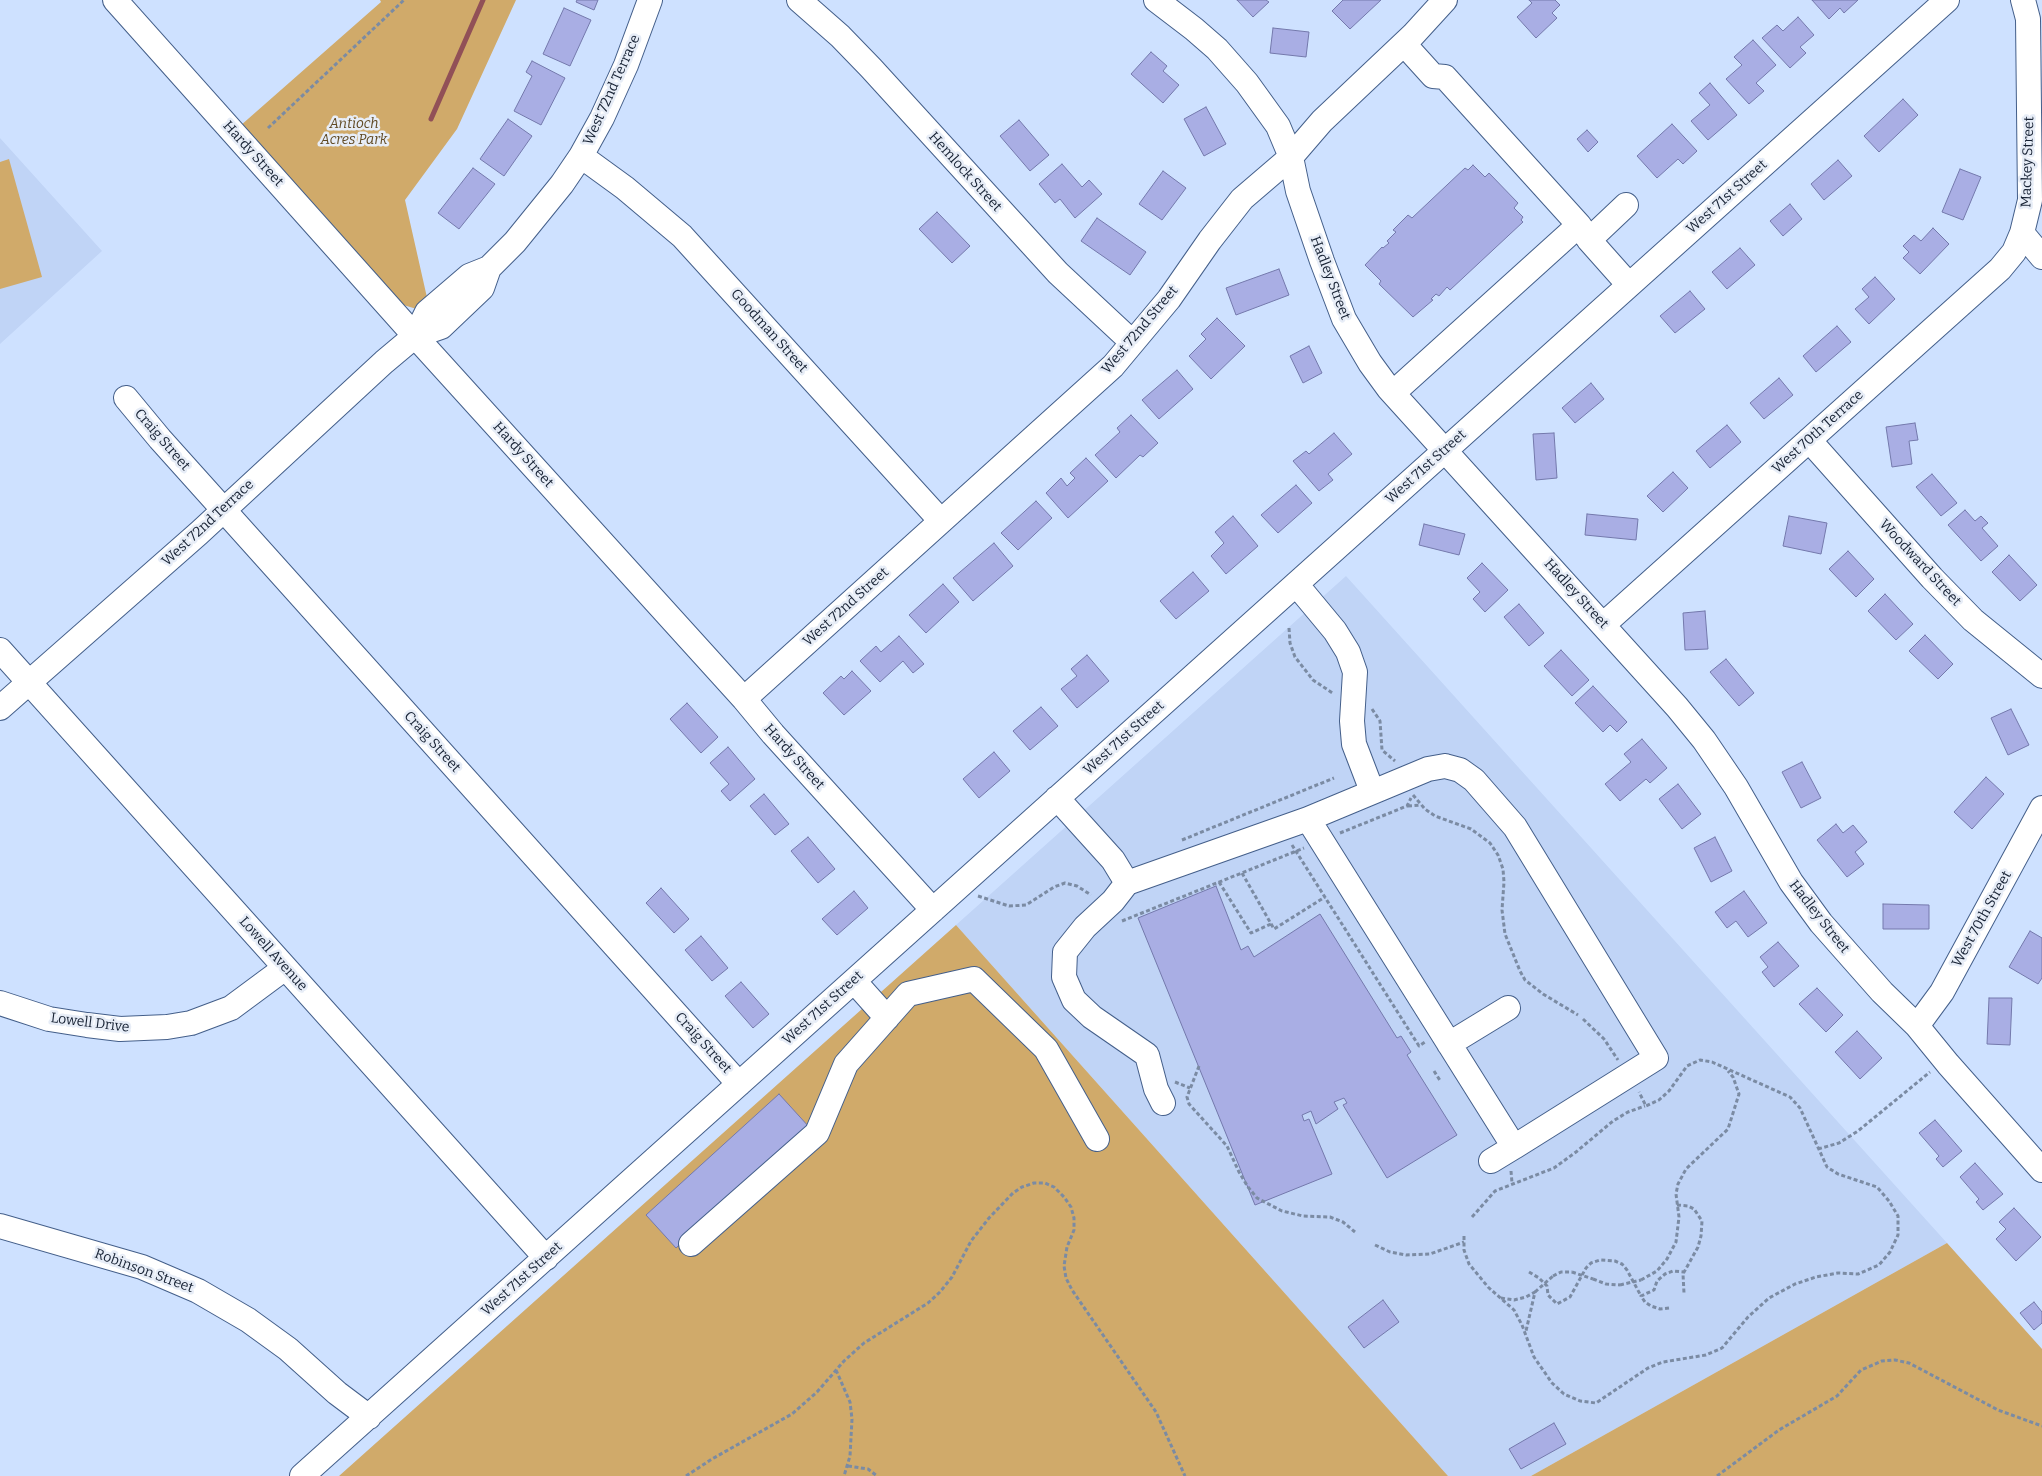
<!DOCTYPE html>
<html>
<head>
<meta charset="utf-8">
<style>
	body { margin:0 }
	canvas { display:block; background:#cee1ff }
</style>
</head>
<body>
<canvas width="2042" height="1476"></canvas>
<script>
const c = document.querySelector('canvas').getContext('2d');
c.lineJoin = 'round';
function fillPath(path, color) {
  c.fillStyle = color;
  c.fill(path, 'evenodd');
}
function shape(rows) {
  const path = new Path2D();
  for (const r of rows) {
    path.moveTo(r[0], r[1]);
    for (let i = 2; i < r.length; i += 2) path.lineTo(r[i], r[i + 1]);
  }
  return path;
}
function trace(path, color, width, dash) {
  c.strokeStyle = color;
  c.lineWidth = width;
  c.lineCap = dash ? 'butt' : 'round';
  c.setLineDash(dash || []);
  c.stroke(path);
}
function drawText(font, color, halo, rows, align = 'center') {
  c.font = font + ' Bitter,serif';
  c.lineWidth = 5;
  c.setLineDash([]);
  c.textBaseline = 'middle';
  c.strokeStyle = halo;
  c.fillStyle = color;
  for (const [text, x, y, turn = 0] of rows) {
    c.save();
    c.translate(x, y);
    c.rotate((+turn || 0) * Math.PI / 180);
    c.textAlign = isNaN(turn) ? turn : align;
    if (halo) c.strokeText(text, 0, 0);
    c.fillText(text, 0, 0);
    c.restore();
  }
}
const built = shape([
	[0,138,102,251,0,344],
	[1346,576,1947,1243,1531,1476,1448,1476,956,925]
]);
const green = shape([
	[380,0,516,0,457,129,405,200,428,302,420,310,400,304,240,126,381,2],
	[9,159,42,277,0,289,0,162],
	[956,925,1448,1476,339,1476],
	[1947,1243,2042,1349,2042,1476,1531,1476]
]);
const stream = shape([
	[431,119,483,0]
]);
const building = shape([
	[577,0,598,0,594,10,576,2,577,0],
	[1237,0,1266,0,1269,2,1253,17,1237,0],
	[1343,0,1381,0,1350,29,1332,11,1343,0],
	[1529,0,1555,0,1560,5,1552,13,1557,18,1536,38,1517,17,1532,3,1529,0],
	[1812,0,1858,0,1844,13,1840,8,1829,19,1812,0],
	[564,8,591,20,570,66,543,54,564,8],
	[1798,17,1814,35,1800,47,1806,53,1790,68,1762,38,1777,25,1783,31,1798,17],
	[1273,28,1309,32,1306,57,1270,53,1273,28],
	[1753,40,1776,65,1756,83,1764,91,1749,104,1726,79,1742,65,1734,57,1753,40],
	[1151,52,1167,66,1163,71,1179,85,1163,103,1131,74,1151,52],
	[532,61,565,78,541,125,514,111,532,76,526,72,532,61],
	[1710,83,1737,115,1708,140,1691,121,1710,105,1699,93,1710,83],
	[1903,99,1918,115,1879,152,1864,136,1903,99],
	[1206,107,1226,144,1204,156,1184,119,1206,107],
	[508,119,532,136,504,176,480,159,508,119],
	[1019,120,1049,155,1030,171,1000,136,1019,120],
	[1672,124,1697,151,1683,164,1678,159,1657,178,1637,156,1672,124],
	[1587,130,1598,142,1588,152,1577,139,1587,130],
	[1838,160,1852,176,1824,200,1811,184,1838,160],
	[1062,164,1082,187,1089,180,1102,194,1075,218,1060,199,1055,203,1039,184,1062,164],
	[1473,165,1485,177,1489,173,1518,203,1514,208,1523,217,1521,220,1523,222,1450,290,1447,287,1439,296,1436,294,1431,299,1433,300,1413,317,1379,284,1381,281,1365,265,1382,247,1383,248,1389,243,1387,241,1396,232,1393,230,1408,215,1412,218,1465,168,1468,170,1473,165],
	[473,168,495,184,459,229,438,213,473,168],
	[1960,169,1981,177,1963,220,1942,212,1960,169],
	[1163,171,1186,188,1162,220,1139,204,1163,171],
	[1790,204,1802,219,1783,236,1770,221,1790,204],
	[937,212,970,246,952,263,919,229,937,212],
	[1097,218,1146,252,1130,275,1081,241,1097,218],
	[1933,228,1949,244,1920,274,1903,258,1909,252,1903,246,1914,235,1921,241,1933,228],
	[1740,248,1755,265,1727,289,1712,272,1740,248],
	[1279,269,1289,295,1236,315,1226,288,1279,269],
	[1875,277,1895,299,1869,324,1855,309,1869,297,1862,289,1875,277],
	[1690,291,1705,309,1675,333,1660,316,1690,291],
	[1217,318,1245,346,1211,379,1189,356,1206,339,1201,334,1217,318],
	[1837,326,1851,342,1816,372,1803,356,1837,326],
	[1309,346,1322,373,1303,383,1290,356,1309,346],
	[1177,370,1193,389,1159,419,1142,400,1177,370],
	[1779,378,1793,395,1764,419,1750,403,1779,378],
	[1591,383,1604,399,1575,423,1562,408,1591,383],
	[1131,415,1158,443,1143,457,1140,455,1116,478,1095,455,1120,432,1117,428,1131,415],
	[1915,423,1918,440,1909,441,1912,464,1892,467,1886,427,1915,423],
	[1727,425,1741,442,1710,468,1696,451,1727,425],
	[1334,433,1352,454,1328,474,1333,480,1319,491,1293,461,1306,451,1309,454,1334,433],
	[1554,433,1557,478,1536,480,1533,434,1554,433],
	[1086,458,1108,481,1068,518,1046,493,1061,478,1067,486,1075,478,1070,473,1086,458],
	[1673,472,1688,488,1663,512,1647,496,1673,472],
	[1932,474,1957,503,1941,516,1916,487,1932,474],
	[1296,485,1312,503,1278,533,1261,515,1296,485],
	[1036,501,1052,518,1018,550,1001,533,1036,501],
	[1965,510,1975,521,1981,516,1988,523,1982,528,1998,546,1981,561,1948,525,1965,510],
	[1587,514,1638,519,1636,540,1585,535,1587,514],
	[1233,516,1258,546,1226,574,1211,556,1224,543,1215,532,1233,516],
	[1789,516,1827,523,1821,554,1783,546,1789,516],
	[1424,524,1465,534,1459,555,1419,545,1424,524],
	[994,543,1013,566,973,601,953,578,994,543],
	[1848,551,1874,579,1856,597,1829,569,1848,551],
	[2009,555,2037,585,2020,601,1992,572,2009,555],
	[1482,563,1508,590,1485,612,1473,599,1480,592,1467,578,1482,563],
	[1193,572,1209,591,1176,619,1160,601,1193,572],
	[943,584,959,602,926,633,909,615,943,584],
	[1885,594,1913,624,1896,640,1868,611,1885,594],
	[1519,604,1544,633,1529,646,1504,617,1519,604],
	[1705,611,1708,649,1685,650,1683,613,1705,611],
	[1925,635,1953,664,1938,679,1909,651,1925,635],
	[899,636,924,664,913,673,903,661,880,682,860,661,876,646,881,652,899,636],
	[1561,650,1589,680,1572,696,1544,666,1561,650],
	[1087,655,1109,681,1077,708,1061,689,1077,676,1071,669,1087,655],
	[1726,659,1754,693,1739,706,1710,672,1726,659],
	[852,671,871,691,844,715,823,693,841,676,844,679,852,671],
	[1593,686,1627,722,1617,732,1610,725,1603,732,1575,703,1593,686],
	[687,703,718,737,701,753,670,719,687,703],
	[1041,707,1058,726,1030,750,1013,731,1041,707],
	[2011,709,2029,745,2008,755,1991,718,2011,709],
	[1642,739,1667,768,1650,783,1646,779,1620,801,1605,784,1631,762,1624,754,1642,739],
	[728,747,755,779,730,801,721,791,729,784,710,763,728,747],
	[994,752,1010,771,979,798,963,779,994,752],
	[1802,762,1821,798,1801,808,1782,772,1802,762],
	[1986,777,2004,794,1972,829,1954,812,1986,777],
	[1678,784,1701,814,1682,829,1659,799,1678,784],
	[764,794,789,824,775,835,750,806,764,794],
	[1836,824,1843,833,1853,825,1867,842,1855,852,1864,864,1847,877,1817,840,1836,824],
	[808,837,835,869,818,883,791,851,808,837],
	[1715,837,1732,871,1711,882,1694,848,1715,837],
	[1216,886,1241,950,1248,946,1254,957,1320,914,1397,1038,1401,1036,1411,1052,1407,1055,1457,1135,1387,1178,1343,1105,1347,1103,1344,1098,1334,1102,1338,1109,1316,1124,1311,1111,1302,1115,1304,1121,1309,1119,1332,1174,1255,1205,1138,918,1216,886],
	[661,888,689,919,674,933,646,903,661,888],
	[854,891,868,908,837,935,822,919,854,891],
	[1744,891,1767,923,1748,937,1736,921,1727,928,1715,912,1744,891],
	[1883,904,1929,905,1929,929,1883,929,1883,904],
	[2030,931,2042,938,2042,978,2038,984,2009,967,2030,931],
	[701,936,728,968,712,981,685,950,701,936],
	[1778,942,1799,966,1774,987,1762,972,1768,967,1760,957,1778,942],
	[741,982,769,1014,753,1028,725,996,741,982],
	[1817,988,1843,1015,1826,1032,1799,1004,1817,988],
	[1989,998,2012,998,2010,1045,1987,1044,1989,998],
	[1857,1031,1882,1058,1860,1079,1835,1052,1857,1031],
	[779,1094,810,1128,676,1248,646,1215,779,1094],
	[1935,1120,1962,1151,1943,1167,1936,1159,1939,1156,1919,1133,1935,1120],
	[1975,1163,2003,1194,1983,1210,1976,1202,1979,1199,1960,1177,1975,1163],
	[2014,1208,2041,1237,2016,1261,1996,1239,2006,1229,1999,1222,2014,1208],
	[1383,1300,1399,1322,1364,1348,1348,1327,1383,1300],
	[2034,1302,2042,1312,2042,1323,2034,1330,2020,1313,2034,1302],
	[1554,1423,1566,1444,1521,1469,1509,1449,1554,1423]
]);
const path = shape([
	[268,128,404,0],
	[1289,628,1290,643,1295,657,1313,680,1334,694],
	[1372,709,1380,721,1382,750,1395,761],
	[1413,795,1425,809,1435,816,1471,829,1490,843,1498,855,1503,869,1504,882,1502,910,1505,934,1520,971,1525,980,1543,994,1578,1015],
	[1408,806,1421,805],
	[1340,833,1407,806,1411,798],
	[1182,840,1334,778],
	[1292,845,1419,1046,1425,1042],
	[1242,873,1274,929,1325,897],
	[1219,882,1251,933,1271,924],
	[978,896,1009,906,1026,905,1054,887,1065,883,1077,886,1091,895],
	[1122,921,1304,848],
	[1583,1019,1604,1039,1618,1060],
	[1199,1066,1187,1097,1189,1104,1227,1146,1239,1172,1248,1187,1257,1198,1282,1211,1303,1216,1330,1217,1343,1222,1355,1232],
	[1434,1071,1441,1082],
	[1175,1082,1190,1088],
	[1818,1149,1839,1143,1858,1131,1930,1072],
	[1511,1171,1512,1183],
	[1677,1205,1688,1206,1694,1209,1702,1221,1701,1236,1698,1247,1683,1274,1684,1293],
	[1472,1217,1495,1191,1554,1168,1576,1152,1613,1121,1628,1112,1645,1106],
	[1464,1236,1464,1250,1469,1264,1488,1287,1514,1310,1522,1325,1534,1357,1552,1383,1564,1394,1580,1401,1596,1403,1648,1368,1663,1362,1706,1355,1722,1348,1748,1317,1769,1298,1795,1284,1816,1277,1838,1273,1858,1274,1879,1265,1890,1252,1898,1235,1898,1216,1889,1201,1877,1187,1838,1174,1827,1167,1800,1108,1790,1097,1712,1062,1700,1060,1687,1066,1669,1091,1659,1100,1646,1106,1639,1092],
	[1375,1245,1390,1252,1406,1255,1430,1254,1464,1242],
	[1529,1272,1539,1278,1547,1286,1548,1295,1557,1304,1570,1297,1586,1268,1591,1263,1600,1260,1615,1261,1622,1264,1627,1270,1641,1296],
	[1553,1276,1561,1272,1572,1272],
	[1593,1279,1606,1284,1620,1285],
	[1641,1280,1657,1271,1667,1259,1676,1242,1679,1217,1676,1194,1678,1184,1686,1169,1728,1129,1739,1094,1733,1077,1728,1071],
	[1501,1298,1514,1300,1526,1297,1535,1292,1526,1331],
	[1669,1308,1660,1309,1651,1306,1645,1302,1641,1296,1654,1290,1657,1281,1665,1274,1673,1271,1684,1272],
	[836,1370,850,1402,852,1419,850,1456,844,1476],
	[848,1466,868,1469,877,1476],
	[686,1476,712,1459,792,1414,817,1392,844,1361,864,1343,928,1303,940,1292,952,1277,971,1241,989,1218,1013,1193,1022,1187,1034,1183,1045,1183,1054,1187,1064,1197,1071,1207,1074,1218,1074,1230,1067,1247,1064,1266,1066,1278,1072,1290,1156,1412,1185,1476],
	[1717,1476,1779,1430,1837,1396,1861,1370,1882,1361,1895,1360,1909,1363,1998,1410,2042,1426]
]);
const minor = shape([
	[115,0,415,336,744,699,773,734,933,910],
	[799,0,840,36,871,68,1058,273,1132,342],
	[1156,0,1194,29,1217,49,1247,83,1278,126,1291,157,1298,191,1322,261,1344,319,1370,363,1389,389,1677,707,1704,740,1736,787,1791,882,1821,923,1882,992,1917,1026,1948,1064,2042,1170],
	[2023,0,2028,19,2030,200,2022,233,2042,257],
	[581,156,625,188,682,236,941,521],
	[1579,225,1589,240,1629,285],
	[1589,240,1626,205],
	[415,336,427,312,469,276,489,268,515,242,562,184,581,156,602,118,626,65,650,0],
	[1393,393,1579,225,1445,77,1433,76,1404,44],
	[126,398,160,439,739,1084],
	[1809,440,1932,578,1973,620,2042,676],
	[1296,584,1335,631,1348,652,1355,672,1352,721,1354,744,1372,791],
	[1604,624,2000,269,2014,252,2022,233],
	[0,650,546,1258],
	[744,699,1113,366,1169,299,1210,240,1242,199,1291,157,1322,121,1413,35,1445,0],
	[0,708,199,533,384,362,415,336,441,327,482,288,489,268],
	[1445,766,1460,770,1474,780,1515,827,1656,1058,1514,1147,1308,819,1428,769,1445,766],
	[1057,798,1113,860,1127,883,1308,819],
	[1127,883,1113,901,1085,927,1065,952,1064,977,1074,1000,1092,1017,1147,1055,1156,1089,1163,1103],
	[854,981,887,1018],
	[0,1003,49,1019,87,1025,120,1029,167,1027,191,1023,231,1008,285,968],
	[1917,1026,1942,992,2042,808],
	[1449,1044,1508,1008],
	[1491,1161,1514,1147],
	[0,1226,142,1267,198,1291,248,1320,288,1349,337,1393,369,1417],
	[691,1244,817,1133,846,1064,908,994,974,979,1046,1049,1097,1139],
	[302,1476,1947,0]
]);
const pathBridge = shape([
	[1572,1272,1593,1279],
	[1620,1285,1641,1280],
	[1535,1292,1553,1276]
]);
const streetNames = [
	["West 72nd Terrace",612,90,-66],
	["Hardy Street",253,154,48],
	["Mackey Street",2028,162,-88],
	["Hemlock Street",965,172,48],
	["West 71st Street",1727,197,-42],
	["Hadley Street",1330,278,69],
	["West 72nd Street",1140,330,-50],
	["Goodman Street",769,331,48],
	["West 70th Terrace",1818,432,-42],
	["Craig Street",162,440,49],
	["Hardy Street",523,455,48],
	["West 71st Street",1426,467,-42],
	["West 72nd Terrace",208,523,-43],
	["Woodward Street",1920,563,47],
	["Hadley Street",1576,594,48],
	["West 72nd Street",846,607,-42],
	["West 71st Street",1124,738,-42],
	["Craig Street",432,742,48],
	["Hardy Street",794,757,48],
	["Hadley Street",1819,917,52],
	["West 70th Street",1982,919,-61],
	["Lowell Avenue",273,954,48],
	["West 71st Street",823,1008,-42],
	["Lowell Drive",90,1023,7],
	["Craig Street",703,1043,48],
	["Robinson Street",144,1271,20],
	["West 71st Street",522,1279,-42]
];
const parkNames = [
	["Antioch",354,124],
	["Acres Park",354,140]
];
fillPath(built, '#c0d4f6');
fillPath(green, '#d0aa6a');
trace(stream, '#915057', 5);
fillPath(building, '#a9aee4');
trace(building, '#7479ac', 1);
trace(minor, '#445f8a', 26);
trace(path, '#7b8ba3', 3, [4, 2.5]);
trace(minor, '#fff', 24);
trace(pathBridge, '#7b8ba3', 3, [4, 2.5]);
drawText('14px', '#162133', '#e7edf7', streetNames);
drawText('italic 14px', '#614a24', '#e7edf7', parkNames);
</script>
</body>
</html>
